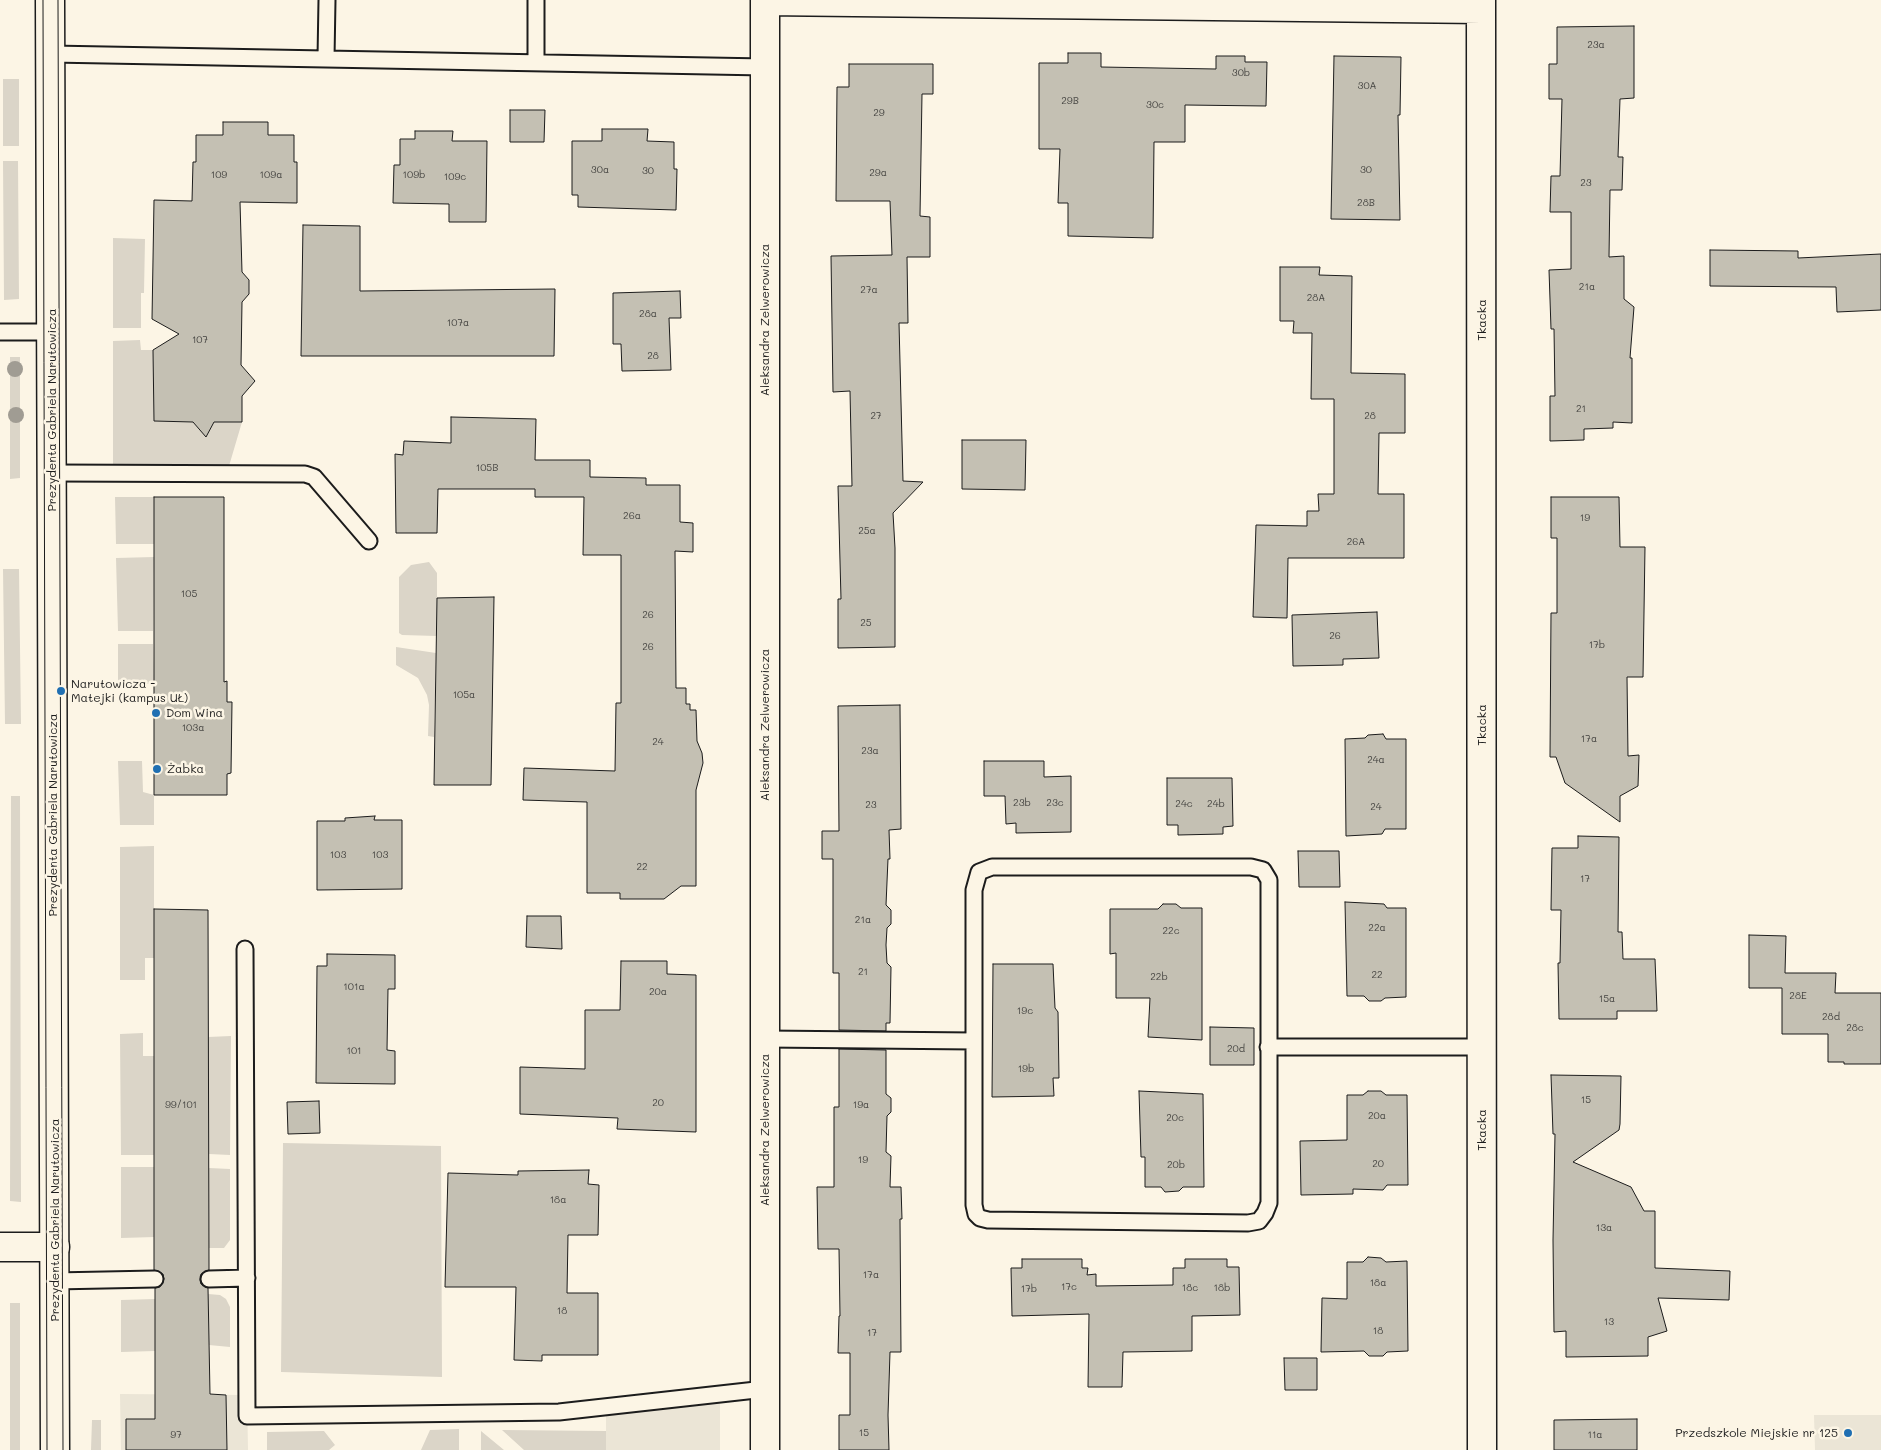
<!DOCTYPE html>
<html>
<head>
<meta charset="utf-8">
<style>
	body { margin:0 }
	canvas { display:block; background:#fcf5e5 }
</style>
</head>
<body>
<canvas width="1881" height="1450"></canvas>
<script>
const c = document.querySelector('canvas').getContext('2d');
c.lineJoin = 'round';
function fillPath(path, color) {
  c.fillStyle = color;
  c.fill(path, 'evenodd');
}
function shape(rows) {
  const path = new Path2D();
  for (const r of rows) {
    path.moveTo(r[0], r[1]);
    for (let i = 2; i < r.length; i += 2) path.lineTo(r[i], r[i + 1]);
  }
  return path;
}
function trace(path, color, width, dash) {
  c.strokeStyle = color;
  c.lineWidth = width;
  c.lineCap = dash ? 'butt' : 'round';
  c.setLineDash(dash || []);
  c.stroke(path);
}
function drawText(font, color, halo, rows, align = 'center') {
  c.font = font + ' Mali,sans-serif';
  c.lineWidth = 5;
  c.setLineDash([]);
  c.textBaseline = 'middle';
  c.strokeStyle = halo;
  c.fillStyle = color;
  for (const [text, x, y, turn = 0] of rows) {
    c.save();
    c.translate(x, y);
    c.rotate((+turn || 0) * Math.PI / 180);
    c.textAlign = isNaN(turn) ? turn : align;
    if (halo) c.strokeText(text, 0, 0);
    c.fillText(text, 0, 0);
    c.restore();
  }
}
const built = shape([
	[120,1394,247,1395,248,1450,121,1450],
	[720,1400,720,1450,606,1450,606,1415],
	[1814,1415,1881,1415,1881,1450,1815,1450]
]);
const green = shape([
	[3,79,19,79,19,146,3,146],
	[3,161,18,161,19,299,4,300],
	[113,238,145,239,144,293,141,293,141,328,113,328],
	[140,340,141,350,153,350,154,421,242,422,229,466,113,465,113,341],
	[10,357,20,357,20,478,10,479],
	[115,497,154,497,154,544,116,544],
	[154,557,153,631,118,631,116,558],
	[429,562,437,573,437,636,402,635,399,633,399,577,411,565],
	[3,569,19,569,21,724,5,724],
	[118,644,153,644,154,684,118,684],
	[396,647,436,653,434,737,428,736,429,705,427,695,418,678,396,665],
	[118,761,142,761,143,792,154,795,154,825,120,825],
	[11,796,20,796,21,1202,10,1201],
	[154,846,154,958,145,958,145,980,120,980,120,847],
	[143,1033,143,1056,154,1056,154,1155,121,1155,120,1034],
	[231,1036,230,1155,209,1154,208,1037],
	[283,1143,441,1146,442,1377,281,1372],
	[121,1167,154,1167,155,1237,121,1238],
	[209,1168,230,1169,230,1240,224,1248,209,1248],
	[208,1294,220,1295,226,1299,230,1307,230,1347,209,1345],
	[155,1299,155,1351,121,1352,121,1300],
	[10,1303,20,1303,20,1450,10,1450],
	[92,1420,101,1420,101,1450,91,1450],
	[459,1429,459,1450,421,1450,430,1430],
	[502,1430,606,1431,606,1450,524,1450],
	[324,1431,335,1445,329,1450,267,1450,267,1432],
	[481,1431,504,1450,481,1450]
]);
const building = shape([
	[1634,26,1634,98,1620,99,1618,157,1623,157,1622,190,1610,190,1609,257,1624,256,1624,299,1634,307,1630,358,1632,358,1632,423,1613,422,1613,428,1584,429,1584,440,1550,441,1550,396,1555,396,1554,329,1551,329,1549,270,1571,269,1571,212,1550,212,1551,176,1560,176,1562,99,1549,99,1549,64,1557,64,1557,27,1634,26],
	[1068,53,1101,53,1101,67,1216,69,1216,56,1245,56,1245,62,1267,62,1266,106,1185,105,1185,142,1154,142,1153,238,1068,236,1068,203,1058,203,1060,149,1039,149,1039,63,1068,63,1068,53],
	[1334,56,1401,57,1400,115,1398,115,1400,220,1331,219,1334,56],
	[849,64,933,64,933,94,922,94,920,216,930,217,930,257,907,257,908,323,899,323,903,481,923,482,893,513,895,548,895,647,838,648,838,599,841,599,838,486,852,486,850,391,833,392,831,256,892,255,890,201,836,201,837,87,849,87,849,64],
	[510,110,545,110,544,142,510,142,510,110],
	[223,122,268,122,268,135,294,135,294,162,297,162,297,203,240,202,242,272,249,280,249,294,242,302,241,365,255,381,242,396,242,422,214,422,206,437,193,422,154,421,153,350,179,334,152,319,154,200,192,201,193,162,196,162,196,135,223,135,223,122],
	[602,129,648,129,647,141,674,142,674,169,677,169,676,210,578,207,578,195,572,195,572,141,602,141,602,129],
	[415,131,453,131,452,141,487,141,486,222,449,222,449,204,393,203,394,165,400,165,400,139,415,139,415,131],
	[303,225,360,226,360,291,555,289,554,356,301,356,303,225],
	[1710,250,1798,251,1798,258,1881,254,1881,310,1837,312,1836,287,1710,286,1710,250],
	[1280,267,1320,267,1319,275,1352,276,1351,373,1405,374,1405,433,1379,433,1378,494,1404,494,1404,558,1288,558,1287,618,1253,617,1256,525,1307,526,1307,511,1319,511,1318,494,1334,494,1334,399,1311,399,1312,333,1293,333,1294,321,1280,321,1280,267],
	[680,291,681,318,669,318,671,370,622,371,621,344,613,344,613,293,680,291],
	[451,417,536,419,535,460,590,460,590,477,646,478,646,485,680,485,680,522,693,523,693,552,675,551,676,688,686,688,686,704,690,704,690,710,696,710,697,741,702,753,703,763,696,790,696,886,681,886,664,899,620,899,620,893,587,893,587,802,523,800,524,768,615,771,616,703,621,703,621,555,583,555,584,497,535,497,535,489,438,489,437,533,396,533,395,454,403,455,404,441,451,443,451,417],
	[962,440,1026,440,1025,490,962,489,962,440],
	[154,497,224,497,224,682,227,681,227,702,232,702,231,773,227,774,227,795,154,795,154,497],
	[1551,497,1619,497,1620,547,1645,547,1643,677,1627,677,1628,756,1639,755,1638,786,1620,796,1620,822,1565,783,1556,757,1550,757,1551,613,1557,613,1557,538,1551,538,1551,497],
	[494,597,491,785,434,785,437,598,494,597],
	[1377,612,1379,658,1343,659,1343,665,1293,666,1292,615,1377,612],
	[900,705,901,829,889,830,890,859,888,859,886,905,891,910,891,924,887,928,886,945,887,963,891,967,890,1023,886,1023,886,1031,839,1030,839,973,833,973,833,859,822,859,822,831,839,831,838,706,900,705],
	[1383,734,1386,739,1406,739,1406,829,1385,829,1382,834,1346,836,1345,739,1365,738,1368,735,1383,734],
	[984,761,1044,761,1044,777,1071,776,1071,832,1016,833,1016,823,1006,824,1005,796,984,796,984,761],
	[1167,778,1232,778,1233,826,1223,827,1223,834,1178,835,1178,825,1167,825,1167,778],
	[375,816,374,820,402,820,402,889,317,890,317,821,345,821,345,818,375,816],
	[1578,836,1619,837,1618,932,1622,932,1623,959,1655,959,1657,1011,1617,1011,1617,1019,1559,1019,1558,963,1560,963,1561,910,1551,910,1552,848,1578,848,1578,836],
	[1298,851,1339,851,1340,887,1299,887,1298,851],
	[1345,902,1384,904,1387,908,1406,908,1406,997,1385,998,1381,1001,1369,1001,1364,996,1347,996,1345,902],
	[1163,904,1176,904,1181,908,1202,908,1202,1040,1148,1037,1150,998,1116,998,1116,953,1110,954,1110,909,1158,909,1163,904],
	[154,909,208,910,209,1263,209,1270,201,1274,200,1280,201,1284,208,1288,210,1394,226,1395,227,1450,126,1450,126,1419,155,1419,155,1288,160,1287,164,1279,163,1274,154,1270,154,909],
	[527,916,561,916,562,949,526,947,527,916],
	[1749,935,1786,936,1785,973,1836,973,1835,993,1881,993,1881,1064,1844,1064,1844,1062,1828,1062,1828,1034,1782,1034,1782,988,1749,988,1749,935],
	[327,954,395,955,395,989,388,989,387,1050,395,1051,395,1084,316,1083,317,966,327,966,327,954],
	[621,961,667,961,667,974,696,975,696,1132,617,1129,618,1118,520,1114,520,1067,585,1069,585,1010,620,1010,621,961],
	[993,964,1053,964,1055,1008,1058,1012,1059,1078,1053,1078,1054,1096,992,1097,993,964],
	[1210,1027,1254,1028,1254,1065,1210,1065,1210,1027],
	[839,1049,886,1050,886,1094,891,1098,891,1112,887,1116,886,1152,891,1156,890,1187,901,1187,902,1219,900,1219,901,1352,890,1352,888,1415,889,1450,839,1450,839,1415,850,1415,850,1353,838,1353,839,1316,840,1316,839,1249,818,1249,817,1187,834,1187,834,1107,839,1107,839,1049],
	[1551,1075,1621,1076,1620,1124,1619,1130,1573,1162,1631,1187,1644,1211,1655,1211,1655,1268,1730,1271,1729,1300,1658,1298,1667,1331,1648,1337,1648,1356,1566,1357,1566,1331,1554,1332,1553,1240,1555,1134,1553,1134,1551,1075],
	[1139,1091,1203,1094,1204,1187,1183,1187,1179,1191,1165,1192,1161,1187,1145,1187,1145,1157,1141,1157,1139,1091],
	[1368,1091,1381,1091,1386,1095,1407,1095,1408,1185,1387,1185,1383,1190,1353,1189,1353,1194,1301,1195,1300,1141,1347,1140,1347,1095,1363,1095,1368,1091],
	[319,1101,320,1133,288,1134,287,1102,319,1101],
	[589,1170,588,1184,599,1185,598,1235,568,1235,567,1293,598,1293,598,1355,542,1355,542,1361,514,1360,516,1287,445,1287,448,1173,518,1175,518,1171,589,1170],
	[1368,1257,1381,1258,1386,1262,1407,1261,1408,1351,1387,1352,1383,1356,1369,1356,1364,1351,1321,1352,1322,1298,1347,1299,1347,1262,1363,1262,1368,1257],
	[1022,1259,1082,1259,1082,1268,1088,1268,1087,1275,1096,1274,1096,1286,1173,1285,1173,1268,1185,1268,1185,1259,1227,1259,1227,1267,1239,1267,1240,1315,1192,1316,1192,1351,1123,1352,1122,1387,1088,1387,1089,1314,1012,1316,1011,1268,1022,1268,1022,1259],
	[1284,1358,1317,1358,1317,1390,1285,1390,1284,1358],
	[1637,1419,1637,1450,1554,1450,1554,1420,1637,1419]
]);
const lane = shape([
	[536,0,536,62],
	[51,54,765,67],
	[326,58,327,0],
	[0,332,52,332],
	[53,473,305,474,314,477,369,541],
	[992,867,1251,867,1263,870,1269,880,1269,1203,1265,1213,1259,1221,1248,1223,988,1220,980,1218,976,1214,974,1205,974,890,979,872,992,867],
	[245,949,247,1416,559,1412,765,1389],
	[765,1039,974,1041],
	[1268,1047,1482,1047],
	[209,1279,247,1278],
	[54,1281,155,1279]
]);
const street = shape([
	[765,0,765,1450],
	[1481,0,1482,1450],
	[765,1,1481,9],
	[0,1247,55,1247]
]);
const secondary = shape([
	[50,0,55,1450]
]);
const tram = shape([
	[43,0,47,1450],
	[58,0,63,1450]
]);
const trees = [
	[15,369],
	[16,415]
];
const markers = [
	[61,691,5,"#1f6fb2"],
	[156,713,5,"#1f6fb2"],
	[157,769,5,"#1f6fb2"],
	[1848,1433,5,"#1f6fb2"]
];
const numberNames = [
	["23a",1596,45],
	["30b",1241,73],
	["30A",1367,86],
	["29B",1070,101],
	["30c",1155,105],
	["29",879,113],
	["30a",600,170],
	["30",1366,170],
	["30",648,171],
	["29a",878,173],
	["109",219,175],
	["109a",271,175],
	["109b",414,175],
	["109c",455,177],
	["23",1586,183],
	["28B",1366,203],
	["21a",1587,287],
	["27a",869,290],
	["28A",1316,298],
	["28a",648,314],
	["107a",458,323],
	["107",200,340],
	["28",653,356],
	["21",1581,409],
	["27",876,416],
	["28",1370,416],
	["105B",487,468],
	["26a",632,516],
	["19",1585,518],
	["25a",867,531],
	["26A",1356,542],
	["105",189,594],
	["26",648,615],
	["25",866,623],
	["26",1335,636],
	["17b",1597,645],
	["26",648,647],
	["105a",464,695],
	["103a",193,728],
	["17a",1589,739],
	["24",658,742],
	["23a",870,751],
	["24a",1376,760],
	["23b",1022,803],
	["23c",1055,803],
	["24c",1184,804],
	["24b",1216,804],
	["23",871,805],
	["24",1376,807],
	["103",338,855],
	["103",380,855],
	["22",642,867],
	["17",1585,879],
	["21a",863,920],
	["22a",1377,928],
	["22c",1171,931],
	["21",863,972],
	["22",1377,975],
	["22b",1159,977],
	["101a",354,987],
	["20a",658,992],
	["28E",1798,996],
	["15a",1607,999],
	["19c",1025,1011],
	["28d",1831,1017],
	["28c",1855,1028],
	["20d",1236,1049],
	["101",354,1051],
	["19b",1026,1069],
	["15",1586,1100],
	["20",658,1103],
	["99/101",181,1105],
	["19a",861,1105],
	["20a",1377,1116],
	["20c",1175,1118],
	["19",863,1160],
	["20",1378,1164],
	["20b",1176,1165],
	["18a",558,1200],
	["13a",1604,1228],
	["17a",871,1275],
	["18a",1378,1283],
	["17c",1069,1287],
	["18c",1190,1288],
	["18b",1222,1288],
	["17b",1029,1289],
	["18",562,1311],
	["13",1609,1322],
	["18",1378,1331],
	["17",872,1333],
	["15",864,1433],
	["97",176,1435],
	["11a",1595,1435]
];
const streetNames = [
	["Aleksandra Zelwerowicza",765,320,-90],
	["Tkacka",1482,320,-90],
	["Prezydenta Gabriela Narutowicza",52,410,-90],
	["Aleksandra Zelwerowicza",765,725,-90],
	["Tkacka",1482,725,-90],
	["Prezydenta Gabriela Narutowicza",53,815,-90],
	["Aleksandra Zelwerowicza",765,1130,-90],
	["Tkacka",1482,1130,-90],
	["Prezydenta Gabriela Narutowicza",55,1220,-90]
];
const poiNames = [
	["Narutowicza -",71,684],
	["Matejki (kampus UŁ)",71,698],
	["Dom Wina",166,713],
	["Żabka",167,769],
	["Przedszkole Miejskie nr 125",1838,1433,"right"]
];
fillPath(built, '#ebe5d6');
fillPath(green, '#dbd5c8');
fillPath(building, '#c4c0b3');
trace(building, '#1c1c1c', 1);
trace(lane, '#1c1c1c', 19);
trace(street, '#1c1c1c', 31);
trace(secondary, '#1c1c1c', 31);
trace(lane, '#fcf5e5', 15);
trace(street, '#fcf5e5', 28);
trace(secondary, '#fcf5e5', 28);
trace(tram, '#1c1c1c', 1);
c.fillStyle = '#a09c93';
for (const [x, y] of trees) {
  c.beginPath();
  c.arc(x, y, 8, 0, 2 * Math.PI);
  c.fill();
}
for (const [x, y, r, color] of markers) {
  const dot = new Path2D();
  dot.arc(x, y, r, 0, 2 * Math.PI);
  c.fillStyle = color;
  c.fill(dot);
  trace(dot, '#fcf5e5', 2);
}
drawText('10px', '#464542', null, numberNames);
drawText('12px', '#1c1c1c', '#fcf5e5', streetNames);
drawText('12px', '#1c1c1c', '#fcf5e5', poiNames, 'left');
</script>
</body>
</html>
